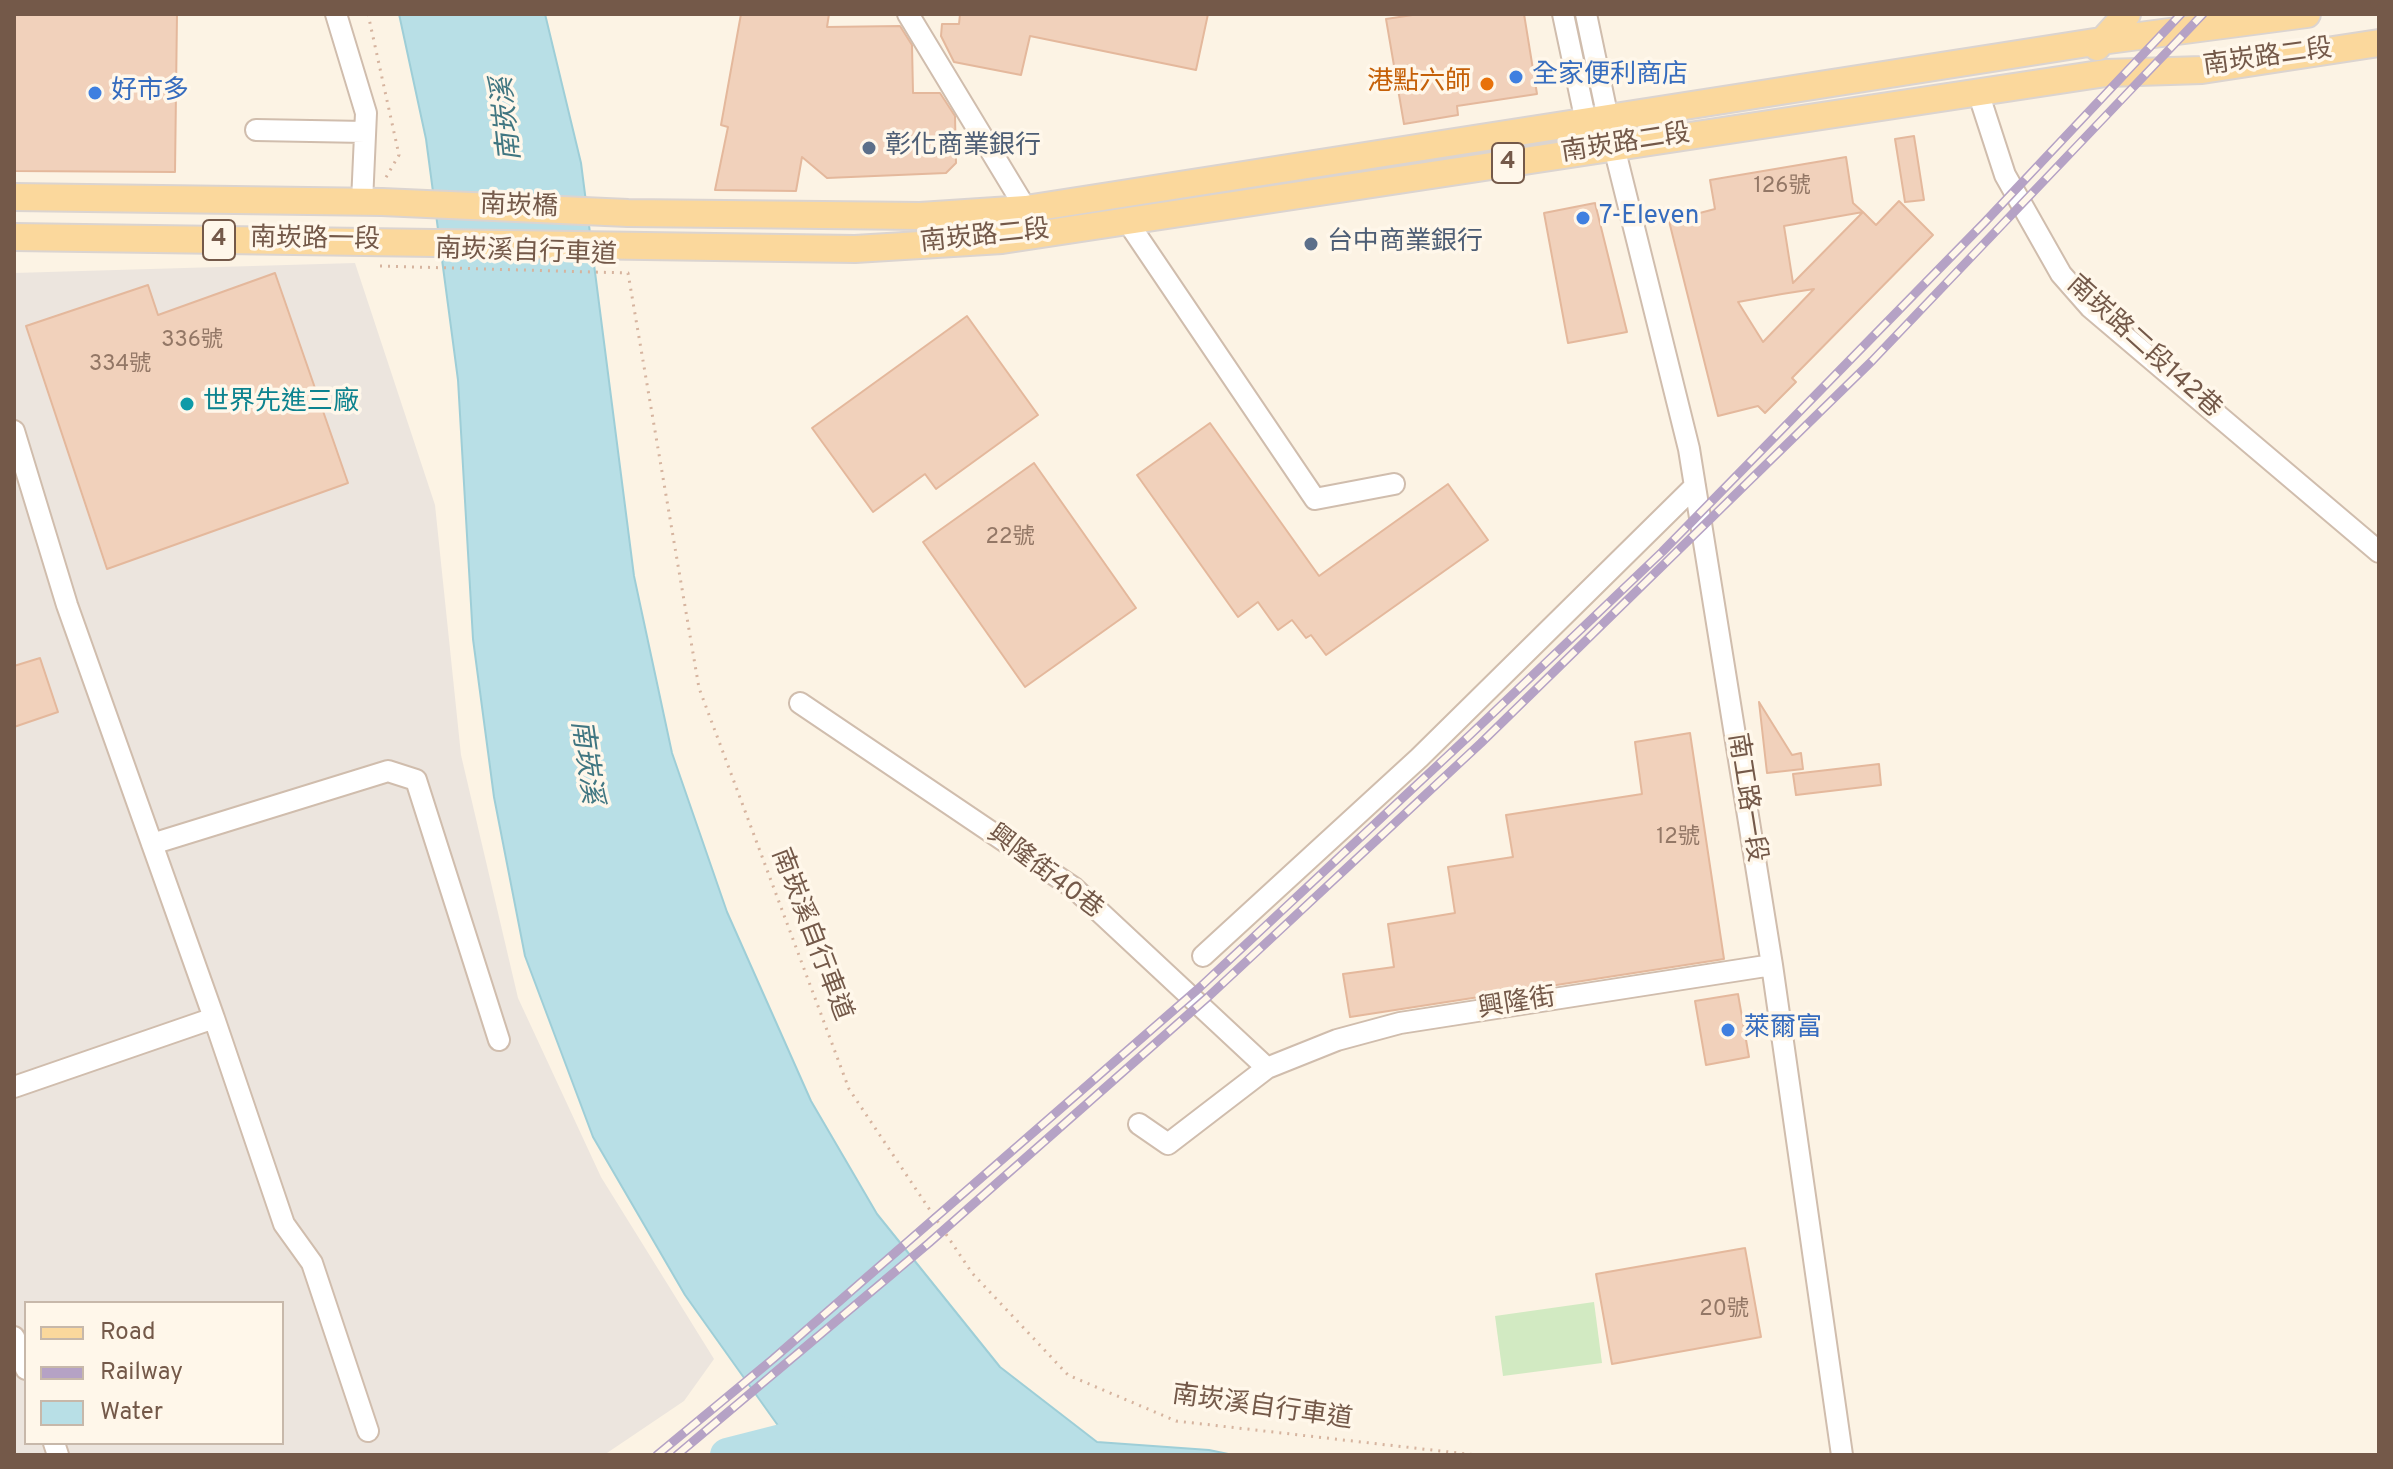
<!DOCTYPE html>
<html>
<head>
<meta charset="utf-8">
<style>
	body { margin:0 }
	#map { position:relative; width:2393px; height:1469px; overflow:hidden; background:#fcf3e4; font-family:Overpass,sans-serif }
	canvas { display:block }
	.frame { position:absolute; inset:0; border:16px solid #745949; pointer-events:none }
	.legend { position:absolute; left:24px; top:1301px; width:260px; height:144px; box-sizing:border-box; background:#fff7ea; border:2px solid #c7b8aa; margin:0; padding:10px 14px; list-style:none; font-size:24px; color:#745949 }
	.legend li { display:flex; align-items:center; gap:16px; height:40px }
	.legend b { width:40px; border:2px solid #c7b8aa }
</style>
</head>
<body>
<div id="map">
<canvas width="2393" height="1469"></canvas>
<div class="frame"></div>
<ul class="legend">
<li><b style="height:10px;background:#fbd89c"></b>Road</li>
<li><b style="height:10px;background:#b5a2c5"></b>Railway</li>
<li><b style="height:22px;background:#b8dfe6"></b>Water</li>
</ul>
</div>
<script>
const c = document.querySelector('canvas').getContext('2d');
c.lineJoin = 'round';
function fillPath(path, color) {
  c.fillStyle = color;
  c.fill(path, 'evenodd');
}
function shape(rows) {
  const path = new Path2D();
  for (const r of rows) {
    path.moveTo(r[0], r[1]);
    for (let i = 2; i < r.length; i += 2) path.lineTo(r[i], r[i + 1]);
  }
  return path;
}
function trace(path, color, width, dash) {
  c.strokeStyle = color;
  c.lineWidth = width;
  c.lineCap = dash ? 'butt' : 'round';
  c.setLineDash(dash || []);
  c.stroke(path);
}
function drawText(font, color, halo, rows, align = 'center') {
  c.font = font + ' Overpass,"Noto Sans TC",sans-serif';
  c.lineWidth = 7;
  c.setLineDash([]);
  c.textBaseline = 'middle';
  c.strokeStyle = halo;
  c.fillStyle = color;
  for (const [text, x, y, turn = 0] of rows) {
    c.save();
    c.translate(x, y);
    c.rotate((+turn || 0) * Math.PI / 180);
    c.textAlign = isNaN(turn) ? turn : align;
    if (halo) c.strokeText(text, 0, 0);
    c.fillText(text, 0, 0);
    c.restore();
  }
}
const industrial = shape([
	[355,263,435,505,461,755,518,998,601,1177,714,1359,684,1401,604,1455,14,1455,14,273],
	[26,1303,282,1303,282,1443,26,1443]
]);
const green = shape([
	[1594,1302,1602,1363,1503,1376,1495,1316]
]);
const water = shape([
	[399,14,545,14,581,163,634,576,672,753,727,912,811,1101,877,1214,1000,1367,1097,1442,1209,1450,1233,1455,799,1455,685,1295,593,1137,525,956,494,797,473,639,458,380,426,139,399,14]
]);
const river = shape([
	[727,1455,829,1429,895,1455]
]);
const building = shape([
	[14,14,177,14,175,172,14,171,14,14],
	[741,14,829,14,827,27,900,26,912,45,913,93,940,93,955,116,956,163,946,173,827,178,802,157,796,191,715,190,728,127,721,125,741,14],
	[960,14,1208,14,1196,70,1030,36,1021,75,954,62,941,36,942,24,959,24,960,14],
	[1419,14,1524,14,1537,94,1457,106,1458,115,1404,124,1386,19,1419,14],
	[1914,136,1924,200,1905,202,1895,139,1914,136],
	[1846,157,1853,203,1863,212,1784,226,1793,283,1863,212,1876,225,1899,201,1933,235,1792,378,1796,382,1765,413,1758,406,1718,416,1669,221,1715,209,1710,180,1846,157],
	[1814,289,1763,342,1738,302,1782,294,1814,289],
	[1595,203,1627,332,1568,343,1544,213,1595,203],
	[275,273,348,483,107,569,26,326,148,285,158,315,275,273],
	[967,316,1038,415,936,489,925,474,873,512,812,428,967,316],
	[1210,423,1319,576,1448,484,1488,540,1326,655,1311,635,1306,638,1292,620,1278,630,1258,602,1238,617,1137,475,1210,423],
	[1034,463,1136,608,1025,687,923,542,1034,463],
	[40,658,58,712,14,727,14,666,40,658],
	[1759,702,1792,755,1801,753,1803,769,1767,773,1759,702],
	[1690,733,1724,959,1350,1017,1343,974,1394,967,1388,924,1455,913,1448,867,1513,857,1506,815,1642,794,1635,742,1690,733],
	[1879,764,1881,785,1796,795,1793,774,1879,764],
	[1738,994,1749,1057,1706,1065,1695,1001,1738,994],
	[1745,1248,1761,1337,1612,1364,1596,1274,1745,1248]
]);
const path = shape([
	[368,14,399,155,385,179],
	[380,266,628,273,699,688,849,1089,972,1273,1068,1375,1176,1421,1476,1455]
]);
const minor = shape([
	[336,14,366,113,362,202],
	[908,14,1026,209],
	[1563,14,1586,122,1596,131],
	[1586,14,1614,147,1689,449,1772,965,1842,1455],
	[1978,92,2005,175,2061,274,2090,307,2379,552],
	[256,130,365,132],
	[1127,221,1315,499,1394,484],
	[14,431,67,605,214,1018,14,1087],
	[800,703,1074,888,1267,1068],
	[152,844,388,771,416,780,499,1040],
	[1203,956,1419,758,1695,486],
	[214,1018,284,1224,312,1263,368,1431],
	[1139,1124,1168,1144,1267,1068,1337,1040,1400,1023,1772,965],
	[14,1337,26,1369],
	[54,1443,58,1455]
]);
const major = shape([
	[2097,47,2127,14],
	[14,197,382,202,628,213,920,216,1026,209,2101,41,2307,14],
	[14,237,855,249,1002,240,2106,73,2202,70,2379,43]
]);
const rail = shape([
	[657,1455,773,1359,1198,989,1470,735,1662,552,1984,223,2181,14],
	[677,1455,929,1243,1208,997,1481,743,1872,361,2203,14]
]);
const markers = [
	[1516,77,8,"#3f7fe0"],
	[1487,84,8,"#e8710a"],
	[95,93,8,"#3f7fe0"],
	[869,148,8,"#5c6f8a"],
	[1583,218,8,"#3f7fe0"],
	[1311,244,8,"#5c6f8a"],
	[187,404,8,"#0f9aa8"],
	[1728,1030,8,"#3f7fe0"]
];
const numberNames = [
	["126號",1782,188],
	["336號",192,342],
	["334號",120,366],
	["22號",1010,539],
	["12號",1678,839],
	["20號",1724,1311]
];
const shields = [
	[1508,163,32],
	[219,240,32]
];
const shieldNames = [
	["4",1508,163],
	["4",219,240]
];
const streetNames = [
	["南崁路二段",2268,59,-8],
	["南崁路二段",1626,145,-9],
	["南崁橋",519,208,2],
	["南崁路二段",985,238,-6],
	["南崁路一段",315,241,1],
	["南崁溪自行車道",526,254,2],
	["南崁路二段142巷",2143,348,42],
	["南工路一段",1745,798,81],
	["興隆街40巷",1044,873,37],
	["南崁溪自行車道",810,935,69],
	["興隆街",1517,1005,-9],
	["南崁溪自行車道",1262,1409,8]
];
const shopNames = [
	["全家便利商店",1532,77],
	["好市多",111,93],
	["7-Eleven",1599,218],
	["萊爾富",1744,1030]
];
const foodNames = [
	["港點六師",1471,84]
];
const serviceNames = [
	["彰化商業銀行",885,148],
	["台中商業銀行",1327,244]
];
const cultureNames = [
	["世界先進三廠",203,404]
];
const waterNames = [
	["南崁溪",509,119,-96],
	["南崁溪",584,762,82]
];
fillPath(industrial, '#ece5de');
fillPath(green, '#d2eac2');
fillPath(water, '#b8dfe6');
trace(water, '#9eced7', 2);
trace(river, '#b8dfe6', 34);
fillPath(building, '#f1d1bb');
trace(building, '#e4b89c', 2);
trace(minor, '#d0bdad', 24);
trace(major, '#dbd4d0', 30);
trace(path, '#d6b49f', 3, [2, 6]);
trace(minor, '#fff', 20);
trace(major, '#fbd89c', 26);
trace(rail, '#b5a2c5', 9);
trace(rail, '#fff7ea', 6, [18]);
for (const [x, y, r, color] of markers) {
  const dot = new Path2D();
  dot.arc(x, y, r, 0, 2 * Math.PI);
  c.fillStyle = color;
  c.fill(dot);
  trace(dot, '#fff7ea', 3);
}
drawText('22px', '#937766', null, numberNames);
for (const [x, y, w] of shields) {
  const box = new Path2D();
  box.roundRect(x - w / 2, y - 20, w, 40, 6);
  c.fillStyle = '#fff7ea';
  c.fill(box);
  trace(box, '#745949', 2);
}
drawText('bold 24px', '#745949', null, shieldNames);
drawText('26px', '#745949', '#fff7ea', streetNames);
drawText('26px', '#366cbe', '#fff7ea', shopNames, 'left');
drawText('26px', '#c56008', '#fff7ea', foodNames, 'right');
drawText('26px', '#4e5e75', '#fff7ea', serviceNames, 'left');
drawText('26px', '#0d838f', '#fff7ea', cultureNames, 'left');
drawText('italic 28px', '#407681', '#fff7ea', waterNames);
</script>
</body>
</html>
